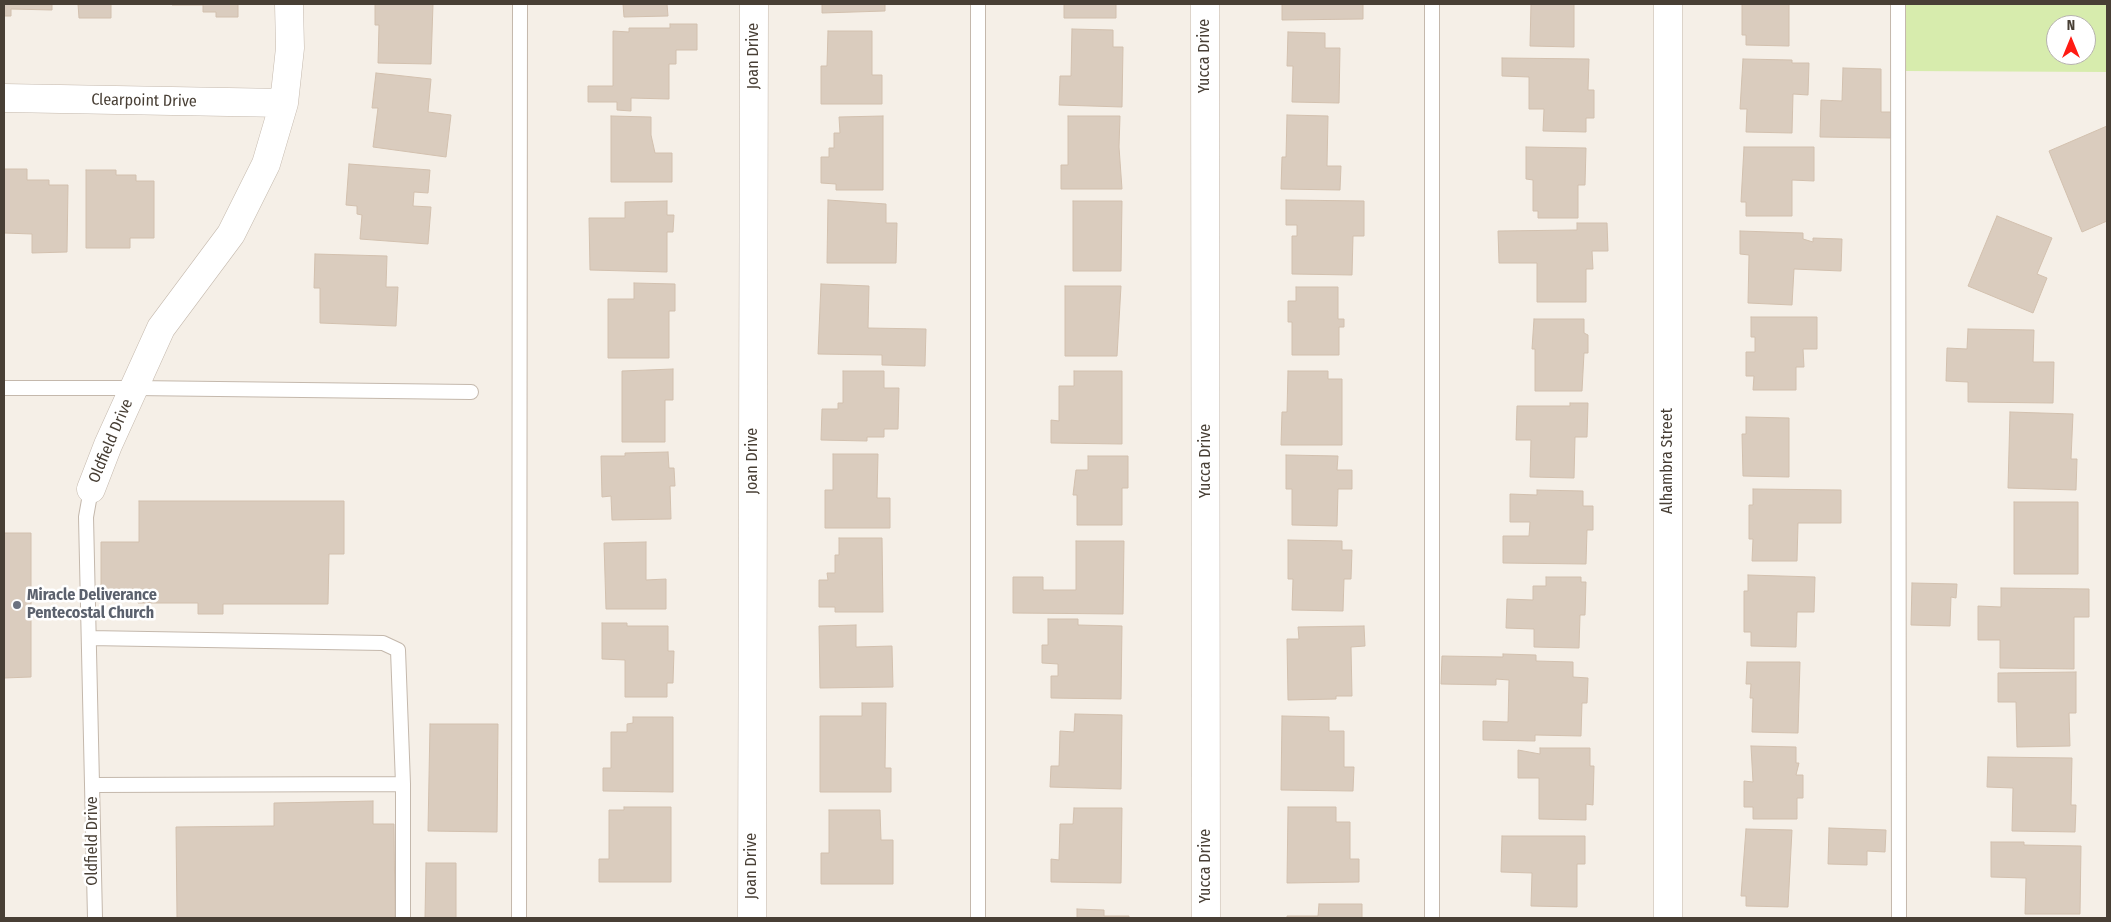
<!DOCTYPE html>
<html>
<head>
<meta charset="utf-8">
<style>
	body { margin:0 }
	#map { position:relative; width:2111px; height:922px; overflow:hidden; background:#f5efe7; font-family:"Fira Sans Condensed",sans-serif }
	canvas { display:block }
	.frame { position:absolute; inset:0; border:5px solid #483f35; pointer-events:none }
	.north { position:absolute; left:2046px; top:15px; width:50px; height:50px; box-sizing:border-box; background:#fff; border:1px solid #b6b2ae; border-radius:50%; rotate:0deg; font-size:14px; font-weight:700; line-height:20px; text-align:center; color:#483f35 }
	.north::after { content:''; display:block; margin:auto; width:18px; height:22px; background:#ff1b13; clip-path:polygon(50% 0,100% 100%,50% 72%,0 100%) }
</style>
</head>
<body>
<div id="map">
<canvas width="2111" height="922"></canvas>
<div class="frame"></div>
<div class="north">N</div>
</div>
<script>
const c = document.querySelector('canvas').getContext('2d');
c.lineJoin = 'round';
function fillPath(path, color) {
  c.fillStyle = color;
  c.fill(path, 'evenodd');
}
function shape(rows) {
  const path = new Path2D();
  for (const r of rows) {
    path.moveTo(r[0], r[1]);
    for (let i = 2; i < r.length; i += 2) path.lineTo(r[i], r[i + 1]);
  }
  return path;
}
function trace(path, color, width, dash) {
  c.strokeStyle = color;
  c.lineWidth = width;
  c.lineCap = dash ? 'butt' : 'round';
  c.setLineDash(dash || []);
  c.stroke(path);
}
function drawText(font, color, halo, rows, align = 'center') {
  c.font = font + ' "Fira Sans Condensed",sans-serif';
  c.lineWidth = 5;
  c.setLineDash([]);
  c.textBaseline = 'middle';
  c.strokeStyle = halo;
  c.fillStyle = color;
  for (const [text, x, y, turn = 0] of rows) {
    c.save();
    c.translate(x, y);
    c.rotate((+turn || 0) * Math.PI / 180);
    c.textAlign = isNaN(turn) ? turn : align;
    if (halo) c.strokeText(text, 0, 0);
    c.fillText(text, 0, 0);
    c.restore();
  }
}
const green = shape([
	[1905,4,2107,4,2107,72,1905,71],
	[2056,25,2086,25,2086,55,2056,55]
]);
const building = shape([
	[4,4,52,4,52,10,11,9,11,16,4,16,4,4],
	[78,4,111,4,111,18,79,18,78,4],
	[172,4,238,4,238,17,216,17,216,12,203,12,203,5,172,5,172,4],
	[375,4,433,4,431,64,378,63,379,25,375,25,375,4],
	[623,4,667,4,668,16,624,17,623,4],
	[822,4,885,4,885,11,822,13,822,4],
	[1064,4,1116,4,1116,18,1064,18,1064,4],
	[1282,4,1363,4,1363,19,1282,20,1282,4],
	[1531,4,1585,4,1574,4,1574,47,1530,46,1531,4],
	[1742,4,1789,4,1789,46,1746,45,1746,35,1742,35,1742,4],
	[670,24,697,24,697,50,676,50,676,64,669,64,669,99,631,98,631,111,617,110,617,102,588,102,588,86,613,86,613,31,629,32,629,28,670,28,670,24],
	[1072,29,1113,30,1113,47,1123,47,1122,107,1059,105,1060,76,1071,76,1072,29],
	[828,31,872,31,872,75,882,75,882,104,821,104,821,66,827,66,828,31],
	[1288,32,1325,33,1325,48,1340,48,1339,103,1292,102,1293,66,1287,66,1288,32],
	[1502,58,1589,59,1588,90,1594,90,1594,118,1586,118,1586,132,1543,131,1544,109,1529,109,1529,77,1502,76,1502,58],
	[1743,59,1792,60,1792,63,1809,63,1808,95,1793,94,1792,133,1746,132,1747,109,1740,109,1743,59],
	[1843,68,1881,69,1881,112,1892,112,1891,138,1820,137,1821,100,1842,101,1843,68],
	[376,73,431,79,428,112,451,115,446,157,373,147,378,108,372,108,376,73],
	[1287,115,1328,116,1327,166,1341,166,1340,190,1281,189,1282,157,1286,157,1287,115],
	[611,116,651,117,651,135,655,153,672,153,672,182,611,182,611,116],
	[883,116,883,190,836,190,836,184,821,183,821,157,829,157,829,148,834,148,834,133,840,133,839,117,883,116],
	[1068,116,1120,116,1119,147,1122,189,1061,189,1061,165,1068,165,1068,116],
	[2107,126,2107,221,2082,232,2049,151,2107,126],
	[1526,147,1586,148,1585,185,1578,185,1578,218,1538,218,1538,211,1533,211,1533,180,1526,179,1526,147],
	[1744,147,1814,147,1814,181,1792,180,1792,216,1746,216,1746,202,1741,202,1744,147],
	[349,164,430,170,428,193,414,192,413,206,431,207,428,244,360,239,362,215,357,214,357,206,346,205,349,164],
	[4,169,27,169,27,180,49,180,49,185,68,185,67,252,32,253,32,234,4,233,4,169],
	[86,170,116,170,116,175,136,175,136,181,154,181,154,238,130,238,130,248,86,248,86,170],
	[828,200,886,204,886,223,897,223,896,263,827,263,828,200],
	[1286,200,1364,201,1364,236,1353,236,1352,275,1292,274,1292,236,1297,236,1297,225,1286,225,1286,200],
	[667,201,667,215,674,215,673,232,667,232,667,272,590,270,589,218,625,218,625,202,667,201],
	[1073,201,1122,201,1121,271,1073,271,1073,201],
	[1997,216,2052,238,2037,274,2047,278,2033,313,1968,286,1997,216],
	[1577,223,1607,223,1608,251,1592,251,1593,269,1586,269,1586,302,1537,302,1537,263,1499,263,1498,231,1577,230,1577,223],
	[1740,231,1803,233,1803,239,1813,242,1813,238,1842,239,1841,271,1794,269,1792,305,1748,303,1749,255,1740,254,1740,231],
	[315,254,387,256,386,287,398,287,396,326,320,323,320,288,314,288,315,254],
	[634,283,675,284,675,311,669,311,669,358,608,358,608,299,634,299,634,283],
	[821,284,869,286,868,328,926,329,925,366,882,365,882,355,818,354,821,284],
	[1065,286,1121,286,1117,356,1065,356,1065,286],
	[1296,287,1338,287,1338,319,1344,319,1344,327,1339,327,1339,355,1292,355,1292,322,1288,322,1288,301,1296,301,1296,287],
	[1751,317,1817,317,1817,349,1803,349,1804,367,1796,367,1796,390,1753,390,1754,376,1746,376,1746,352,1755,352,1755,337,1751,337,1751,317],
	[1534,319,1584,319,1584,333,1588,335,1588,353,1584,353,1582,391,1535,391,1535,349,1532,349,1534,319],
	[1968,329,2034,330,2033,362,2054,362,2053,403,1968,402,1968,382,1946,381,1947,348,1967,349,1968,329],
	[673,369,673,400,665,400,665,442,622,442,622,371,673,369],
	[843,371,884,371,884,388,899,388,898,429,884,429,884,437,867,437,867,441,821,440,822,409,838,409,838,403,843,403,843,371],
	[1074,371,1122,371,1122,444,1051,443,1051,420,1059,421,1059,386,1074,386,1074,371],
	[1288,371,1328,371,1328,379,1342,379,1342,445,1281,445,1282,412,1287,412,1288,371],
	[1570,403,1588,403,1587,437,1575,437,1574,478,1530,477,1531,440,1516,440,1517,406,1570,406,1570,403],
	[2010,412,2073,414,2071,459,2077,459,2076,490,2008,488,2010,412],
	[1746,417,1789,418,1789,477,1743,476,1742,434,1746,434,1746,417],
	[668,452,669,468,674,468,675,486,670,486,671,519,612,520,611,496,602,497,601,456,625,456,625,453,668,452],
	[833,454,878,454,877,498,890,498,890,528,825,528,825,490,833,490,833,454],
	[1286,455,1338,456,1337,470,1352,470,1352,489,1338,489,1337,526,1292,525,1292,489,1286,489,1286,455],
	[1088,456,1128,456,1128,488,1122,488,1122,525,1077,525,1077,495,1073,495,1076,470,1088,470,1088,456],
	[1753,489,1841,490,1841,523,1798,523,1797,561,1752,561,1753,539,1749,539,1749,505,1753,505,1753,489],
	[1537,490,1583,491,1583,506,1593,506,1593,530,1587,530,1586,564,1503,563,1503,536,1529,536,1530,522,1510,522,1510,494,1537,495,1537,490],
	[139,501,344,501,344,554,329,554,328,604,223,604,223,614,198,614,198,603,138,603,138,599,101,599,101,542,139,542,139,501],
	[2014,502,2078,502,2078,574,2014,574,2014,502],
	[4,533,31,533,31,677,4,678,4,533],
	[839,538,882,538,883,612,835,612,835,607,819,607,819,580,828,580,827,573,835,573,835,555,839,555,839,538],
	[1288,540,1342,541,1342,550,1352,550,1351,579,1344,579,1343,611,1292,610,1293,579,1288,579,1288,540],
	[1076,541,1124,541,1123,614,1013,613,1013,577,1043,577,1043,590,1076,590,1076,541],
	[646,542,646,580,666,579,666,609,606,609,604,543,646,542],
	[1748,575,1815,577,1814,612,1797,612,1796,647,1751,646,1751,632,1744,632,1744,591,1748,591,1748,575],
	[1546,577,1581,577,1581,582,1586,582,1585,615,1580,615,1579,648,1534,647,1534,629,1506,628,1507,599,1533,600,1533,586,1546,586,1546,577],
	[1912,583,1957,584,1956,598,1951,597,1950,626,1911,625,1912,583],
	[2001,588,2089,589,2089,617,2074,617,2074,669,2000,668,2000,640,1978,640,1978,606,2001,607,2001,588],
	[1048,619,1078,619,1078,625,1122,626,1121,699,1051,698,1051,676,1058,676,1058,664,1042,663,1042,645,1048,645,1048,619],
	[602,623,627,623,627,626,668,626,668,651,674,651,673,683,667,683,667,697,625,697,625,660,602,659,602,623],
	[856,625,856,647,892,646,893,687,820,688,819,626,856,625],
	[1364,626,1365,646,1351,647,1352,696,1336,696,1336,699,1288,700,1287,639,1299,639,1298,627,1364,626],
	[1503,654,1536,655,1536,661,1573,662,1573,677,1588,678,1587,703,1582,703,1581,736,1535,735,1535,741,1483,740,1483,721,1508,722,1509,680,1496,679,1496,685,1441,684,1442,656,1503,657,1503,654],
	[1747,662,1800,662,1798,733,1752,732,1753,698,1750,698,1751,684,1746,684,1747,662],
	[2076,672,2076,713,2069,713,2070,746,2017,747,2016,702,1998,702,1998,673,2076,672],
	[862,703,886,703,885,768,891,768,891,792,820,792,820,716,862,716,862,703],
	[1075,714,1122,715,1121,789,1050,787,1051,766,1059,766,1060,731,1074,732,1075,714],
	[1282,716,1329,717,1329,731,1344,731,1344,767,1354,767,1353,791,1281,790,1282,716],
	[633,717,673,717,673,792,603,791,603,768,611,768,611,732,627,732,627,724,633,723,633,717],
	[430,724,498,724,497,832,428,831,430,724],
	[1751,746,1796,747,1796,763,1799,763,1796,775,1803,775,1803,798,1797,798,1797,819,1753,819,1753,807,1744,807,1744,781,1753,782,1751,746],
	[1540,748,1590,748,1590,766,1594,766,1593,805,1586,804,1586,820,1539,819,1539,778,1518,778,1518,750,1540,754,1540,748],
	[1988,757,2072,758,2071,805,2076,805,2075,832,2012,831,2013,788,1987,787,1988,757],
	[373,801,373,824,394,824,395,918,177,918,176,827,274,826,274,803,373,801],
	[624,807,671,807,671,882,599,882,599,859,609,859,609,810,624,810,624,807],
	[1288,807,1336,807,1336,822,1350,822,1350,859,1359,859,1359,882,1287,883,1288,807],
	[1074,808,1122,808,1121,883,1051,882,1051,859,1059,860,1060,824,1073,824,1074,808],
	[829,810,880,810,881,840,893,840,893,884,821,884,821,853,829,853,829,810],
	[1829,828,1886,830,1885,852,1867,851,1867,865,1828,864,1829,828],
	[1746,829,1792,830,1788,907,1746,906,1746,896,1741,896,1746,829],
	[1502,836,1585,836,1585,864,1577,864,1577,907,1531,906,1532,873,1501,872,1502,836],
	[1991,842,2024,842,2024,845,2081,846,2080,914,2025,914,2026,878,1991,877,1991,842],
	[426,863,456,863,456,918,425,918,426,863],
	[1319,904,1362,904,1362,918,1287,918,1287,916,1318,916,1319,904],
	[1077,909,1104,910,1104,916,1129,916,1129,918,1077,918,1077,909]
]);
const service = shape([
	[1898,4,1899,918],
	[4,388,134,388,471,392],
	[91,489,86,517,95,918],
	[89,638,383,643,398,650,403,784,403,918],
	[93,785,403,784],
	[519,918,520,4],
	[978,918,978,4],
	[1432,918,1432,4]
]);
const minor = shape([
	[1205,4,1206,918],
	[1668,4,1668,918],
	[4,98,284,103],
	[91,489,108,445,161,328,231,234,266,164,284,103,290,48,289,4],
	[752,918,754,4]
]);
const markers = [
	[17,605,5,"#6b7280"]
];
const streetNames = [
	["Joan Drive",754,56,-90],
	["Yucca Drive",1205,56,-90],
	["Clearpoint Drive",144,101,1],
	["Oldfield Drive",111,441,-67],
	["Joan Drive",753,461,-90],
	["Yucca Drive",1206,461,-90],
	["Alhambra Street",1668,461,-90],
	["Oldfield Drive",93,841,-90],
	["Joan Drive",752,866,-90],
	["Yucca Drive",1206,866,-90]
];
const worshipNames = [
	["Miracle Deliverance",27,596],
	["Pentecostal Church",27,614]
];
fillPath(green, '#d7ecad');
fillPath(building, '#daccbe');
trace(building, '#d2c0ae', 1);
trace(service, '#c4b8ac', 16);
trace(minor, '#c4b8ac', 29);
trace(service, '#fff', 14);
trace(minor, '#fff', 28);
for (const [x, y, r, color] of markers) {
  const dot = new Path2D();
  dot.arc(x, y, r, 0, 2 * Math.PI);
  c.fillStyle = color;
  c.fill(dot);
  trace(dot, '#fff', 2);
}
drawText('16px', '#483f35', '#fff', streetNames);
drawText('bold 16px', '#5b616d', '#fff', worshipNames, 'left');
</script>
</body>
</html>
